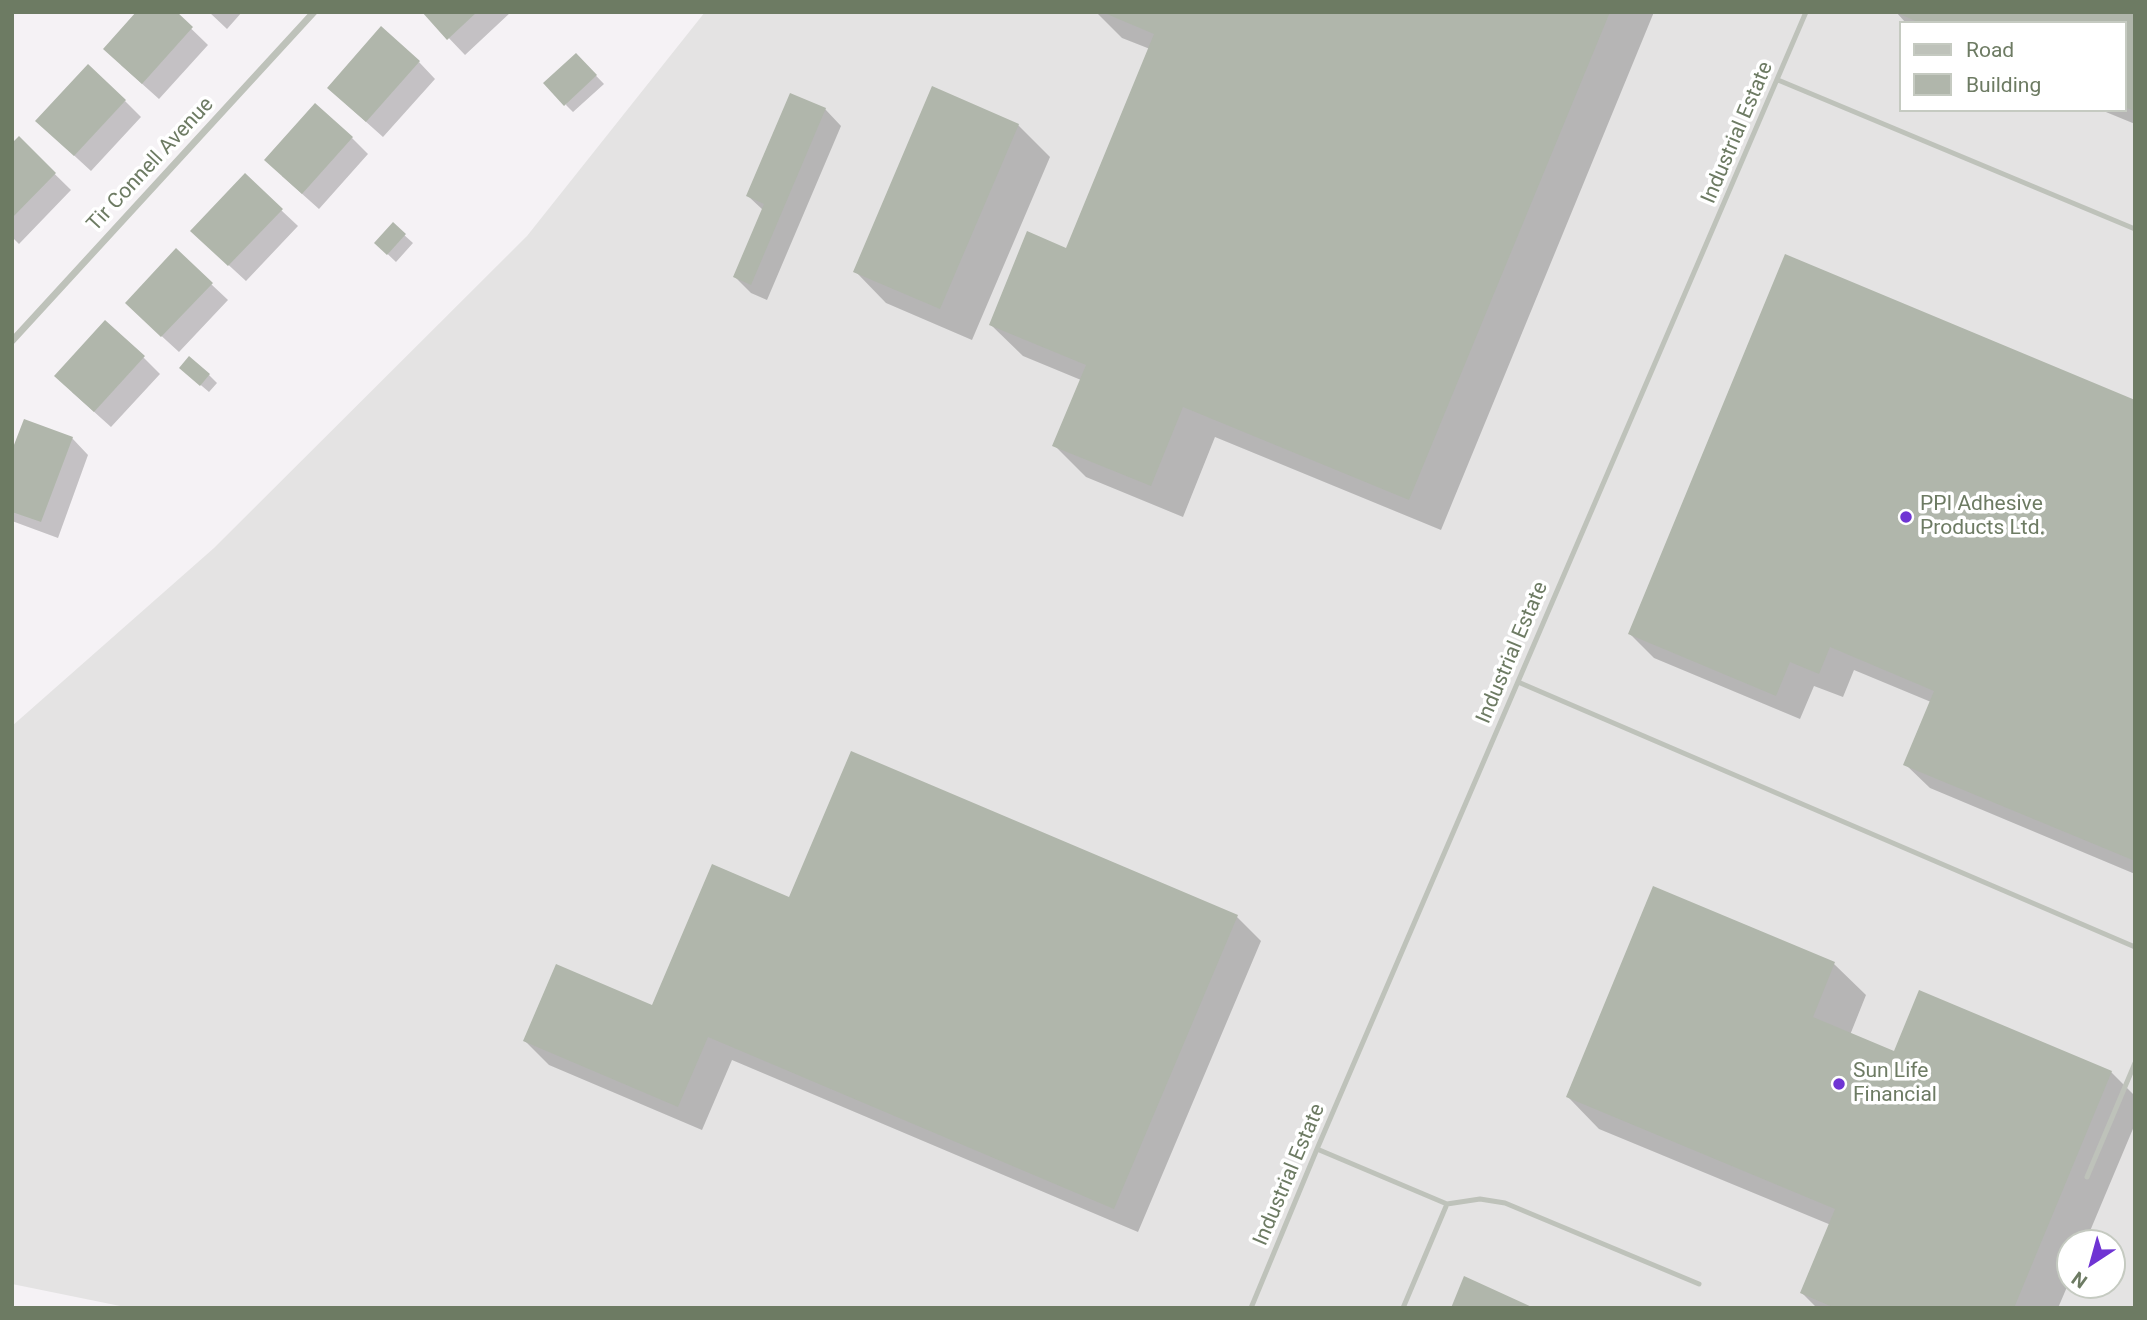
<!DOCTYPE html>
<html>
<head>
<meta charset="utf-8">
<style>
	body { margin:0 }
	#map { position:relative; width:2147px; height:1320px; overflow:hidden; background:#f5f2f5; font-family:Roboto,sans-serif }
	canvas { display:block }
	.frame { position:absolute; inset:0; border:14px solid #6d7b63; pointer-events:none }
	.legend { position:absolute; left:1899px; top:21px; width:228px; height:91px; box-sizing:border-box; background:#fff; border:2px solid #c5cac1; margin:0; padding:9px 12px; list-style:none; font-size:21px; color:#6d7b63 }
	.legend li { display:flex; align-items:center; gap:14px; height:35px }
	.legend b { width:35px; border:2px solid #c5cac1 }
	.north { position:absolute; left:2056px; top:1229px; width:70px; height:70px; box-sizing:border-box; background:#fff; border:2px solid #c5cac1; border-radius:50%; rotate:216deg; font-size:19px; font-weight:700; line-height:28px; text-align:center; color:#6d7b63 }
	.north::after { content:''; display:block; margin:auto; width:24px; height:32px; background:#6f34d3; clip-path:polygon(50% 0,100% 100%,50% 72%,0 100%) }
</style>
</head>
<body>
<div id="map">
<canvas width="2147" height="1320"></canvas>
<div class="frame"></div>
<ul class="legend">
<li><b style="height:9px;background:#bec2ba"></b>Road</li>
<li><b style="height:19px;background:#b0b6ab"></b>Building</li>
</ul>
<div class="north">N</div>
</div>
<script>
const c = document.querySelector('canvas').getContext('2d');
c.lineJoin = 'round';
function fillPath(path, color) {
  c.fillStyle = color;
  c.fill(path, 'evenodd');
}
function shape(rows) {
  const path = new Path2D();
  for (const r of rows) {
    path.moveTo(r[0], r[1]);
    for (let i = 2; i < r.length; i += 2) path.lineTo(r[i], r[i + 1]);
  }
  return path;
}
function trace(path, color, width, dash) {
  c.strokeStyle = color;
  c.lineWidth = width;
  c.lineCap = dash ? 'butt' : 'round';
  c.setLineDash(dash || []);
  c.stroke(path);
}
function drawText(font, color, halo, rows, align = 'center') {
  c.font = font + ' Roboto,sans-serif';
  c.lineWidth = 7;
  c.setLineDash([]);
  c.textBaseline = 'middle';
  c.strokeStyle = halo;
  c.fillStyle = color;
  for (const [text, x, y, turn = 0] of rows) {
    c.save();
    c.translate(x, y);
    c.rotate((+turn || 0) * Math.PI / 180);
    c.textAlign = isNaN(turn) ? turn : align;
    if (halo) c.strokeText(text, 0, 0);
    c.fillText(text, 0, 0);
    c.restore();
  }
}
const built = shape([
	[705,12,2135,12,2135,1308,130,1308,12,1284,12,726,214,548,527,236],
	[1900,23,2124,23,2124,110,1900,110],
	[2070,1243,2112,1243,2112,1285,2070,1285]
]);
const shadow = shape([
	[174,12,208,45,159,99,121,65],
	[209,12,242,12,227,29],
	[424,12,511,12,465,55],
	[1096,12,1654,12,1441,530,1215,437,1183,517,1086,477,1054,445,1081,380,1023,356,991,325,1067,250,1150,49,1122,38],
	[1896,12,2135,12,2135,124,2101,110,2124,110,2124,23,1906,23],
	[576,55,604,84,573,112,566,105],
	[419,62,435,79,383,137,346,104],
	[125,101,141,117,91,171,54,137],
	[825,109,841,126,767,300,751,293,735,277,763,210,748,196],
	[1018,125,1050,157,972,340,886,303,855,271],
	[352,138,368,154,319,209,282,176],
	[19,139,71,190,19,244,12,237,12,146],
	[281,210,298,226,246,281,209,247],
	[393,225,413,243,396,262,376,243],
	[211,284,228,300,179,352,143,319],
	[143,357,160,374,111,427,72,392],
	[189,375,209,375,217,383,209,392],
	[2135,402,2135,874,1930,788,1905,764,1931,702,1854,670,1843,697,1814,686,1800,719,1654,658,1630,634],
	[72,438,88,455,58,538,12,521,12,455],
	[1654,888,1834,964,1866,995,1850,1035,1895,1053,2111,1072,2135,1096,2135,1124,2085,1243,2070,1243,2070,1280,2058,1308,1817,1308,1802,1293,1831,1225,1599,1129,1568,1097],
	[790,899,1237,917,1261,941,1138,1232,732,1060,702,1130,549,1065,525,1041,653,1007]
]);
const building = shape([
	[136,12,177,12,193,27,142,84,103,49],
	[422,12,477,12,447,40],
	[1102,12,1610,12,1409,500,1183,407,1151,486,1052,446,1086,365,989,325,1027,231,1066,248,1154,34],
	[1895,12,2135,12,2135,111,2124,107,2124,23,1920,23],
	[381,26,420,61,366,122,327,88],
	[576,53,597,75,564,106,543,83],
	[88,64,126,100,74,156,35,121],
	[932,86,1019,124,940,309,853,272],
	[790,93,826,108,751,285,733,277,764,204,746,196],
	[315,103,353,137,302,194,264,160],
	[19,136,56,173,12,218,12,143],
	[245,173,283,209,228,266,190,231],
	[393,222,406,234,387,255,374,243],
	[176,248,213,283,161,337,125,303],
	[1785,254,2135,400,2135,861,1903,765,1934,691,1830,647,1819,674,1790,662,1776,696,1628,634],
	[105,320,145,356,94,412,54,376],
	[189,356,210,374,200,386,179,368],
	[24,419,73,437,41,522,12,512,12,450],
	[851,751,1238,915,1114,1209,708,1037,678,1107,523,1041,556,964,652,1005,712,864,789,897],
	[1653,886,1835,962,1813,1017,1894,1051,1919,990,2112,1071,2014,1308,1835,1308,1800,1293,1835,1209,1566,1097],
	[1464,1276,1534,1308,1451,1308]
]);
const service = shape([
	[1778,80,2135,229],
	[1518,682,2135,947],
	[1317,1149,1447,1204,1480,1199,1505,1203,1699,1284],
	[2087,1177,2135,1063],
	[1251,1308,1317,1149,1806,12],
	[1403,1308,1447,1204]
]);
const minor = shape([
	[12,341,314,12]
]);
const markers = [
	[1906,517,7,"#6f34d3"],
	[1839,1084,7,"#6f34d3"]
];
const streetNames = [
	["Industrial Estate",1738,133,-67],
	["Tir Connell Avenue",151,165,-47],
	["Industrial Estate",1513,653,-67],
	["Industrial Estate",1290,1175,-67]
];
const poiNames = [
	["PPI Adhesive",1920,505],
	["Products Ltd.",1920,529],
	["Sun Life",1853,1072],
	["Financial",1853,1096]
];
fillPath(built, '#e4e3e3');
fillPath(shadow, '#0003');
fillPath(building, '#b0b6ab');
trace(service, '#bec2ba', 5);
trace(minor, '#bec2ba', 7);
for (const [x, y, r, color] of markers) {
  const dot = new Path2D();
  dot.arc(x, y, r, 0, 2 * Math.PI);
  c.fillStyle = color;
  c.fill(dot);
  trace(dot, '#fff', 2.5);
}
drawText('21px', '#6d7b63', '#fff', streetNames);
drawText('21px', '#6d7b63', '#fff', poiNames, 'left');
</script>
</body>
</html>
